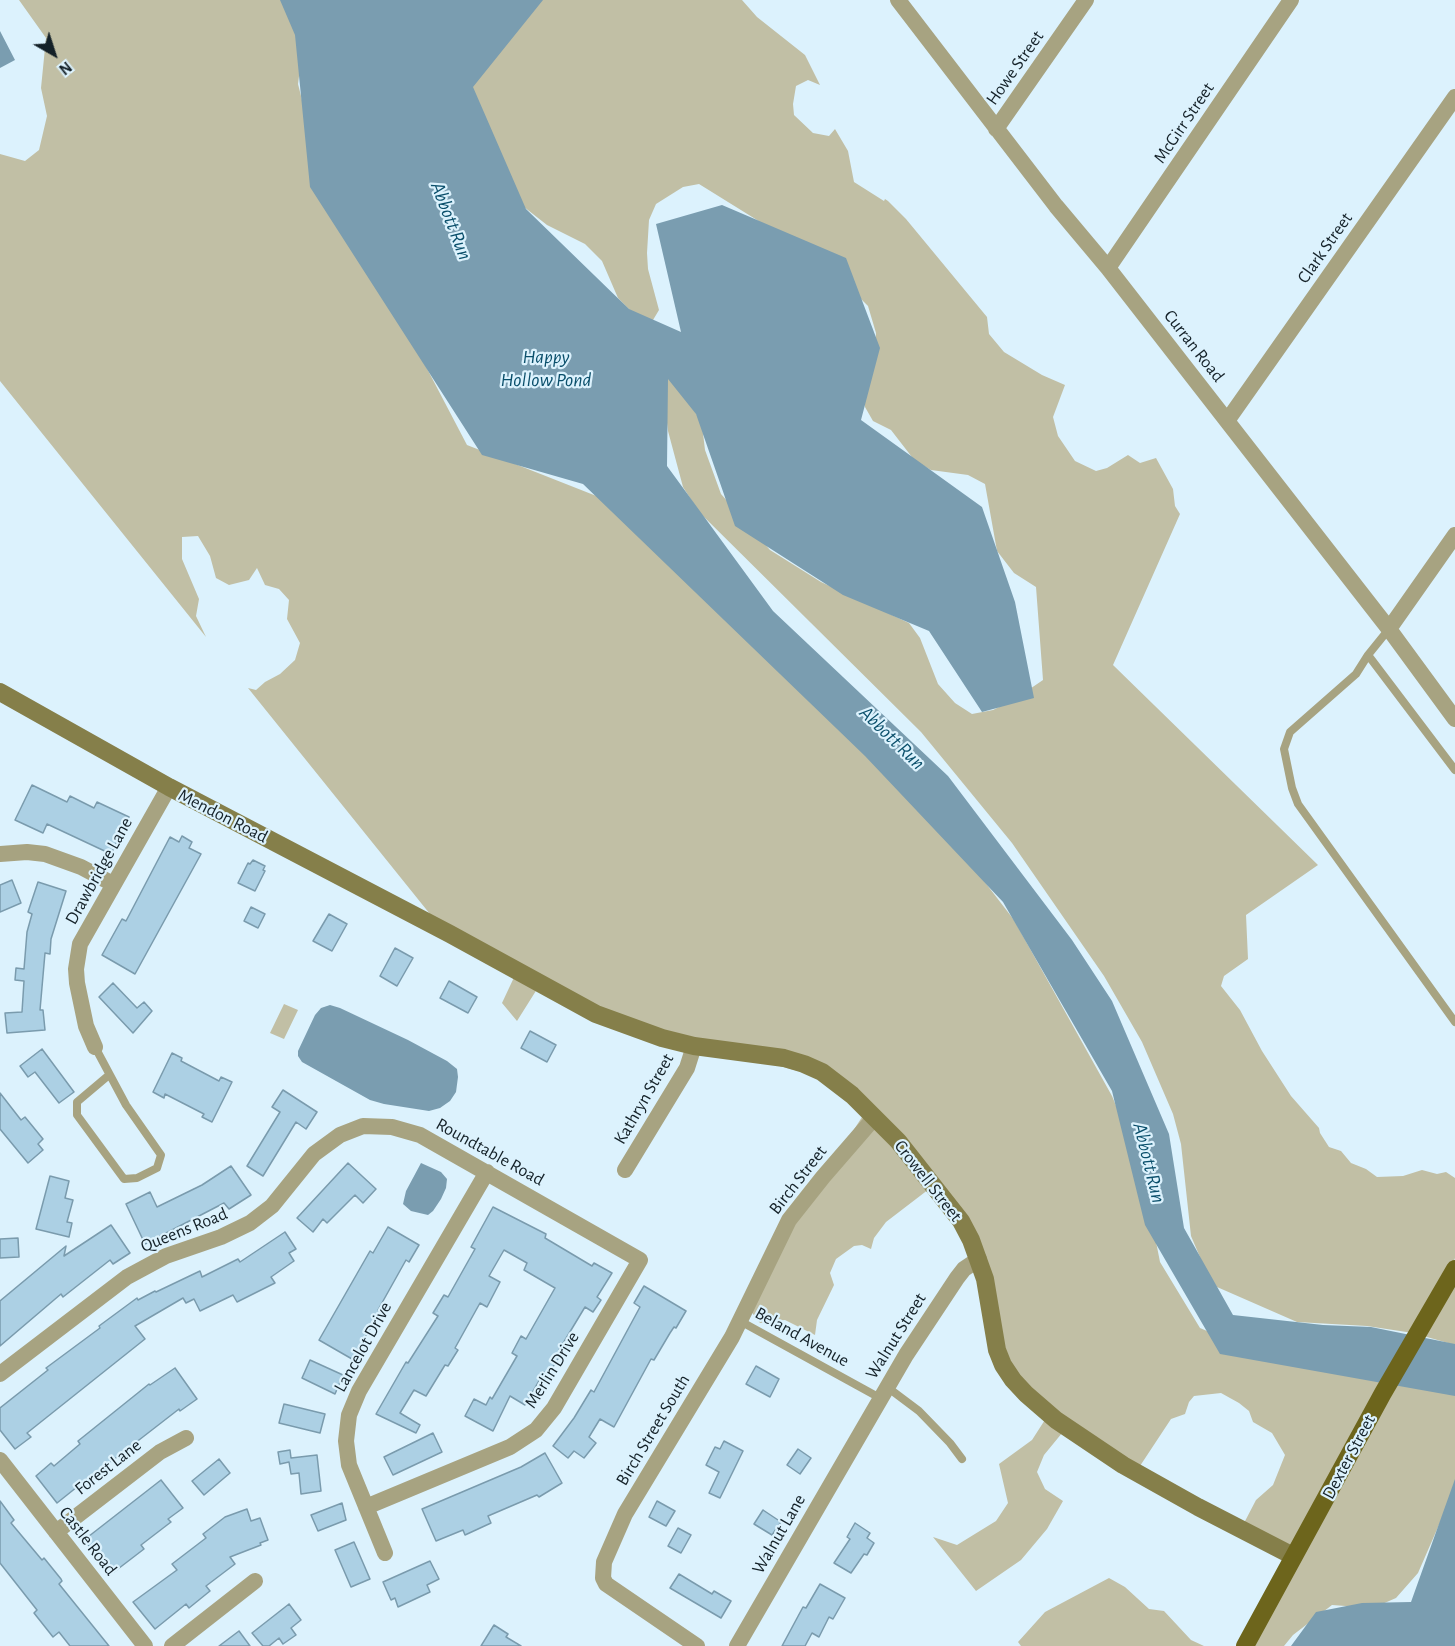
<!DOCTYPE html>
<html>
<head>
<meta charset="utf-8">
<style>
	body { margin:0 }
	#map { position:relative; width:1455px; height:1646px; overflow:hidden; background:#dcf2fd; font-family:"Alegreya Sans",sans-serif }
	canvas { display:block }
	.north { position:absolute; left:24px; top:24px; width:60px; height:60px; -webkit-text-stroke:4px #dcf2fd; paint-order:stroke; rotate:141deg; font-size:16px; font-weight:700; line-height:24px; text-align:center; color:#142128 }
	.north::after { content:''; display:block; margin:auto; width:21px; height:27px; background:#142128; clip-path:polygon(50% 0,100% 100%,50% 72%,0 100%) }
</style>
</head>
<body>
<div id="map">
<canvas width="1455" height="1646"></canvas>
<div class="north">N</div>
</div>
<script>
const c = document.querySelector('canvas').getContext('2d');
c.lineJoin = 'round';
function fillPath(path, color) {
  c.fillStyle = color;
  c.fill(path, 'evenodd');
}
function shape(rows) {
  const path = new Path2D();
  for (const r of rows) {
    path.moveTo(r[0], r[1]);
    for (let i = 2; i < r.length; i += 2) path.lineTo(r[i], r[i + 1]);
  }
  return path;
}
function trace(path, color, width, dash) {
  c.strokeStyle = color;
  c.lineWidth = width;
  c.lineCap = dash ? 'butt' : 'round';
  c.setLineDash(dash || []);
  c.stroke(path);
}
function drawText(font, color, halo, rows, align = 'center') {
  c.font = font + ' "Alegreya Sans",sans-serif';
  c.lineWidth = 4.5;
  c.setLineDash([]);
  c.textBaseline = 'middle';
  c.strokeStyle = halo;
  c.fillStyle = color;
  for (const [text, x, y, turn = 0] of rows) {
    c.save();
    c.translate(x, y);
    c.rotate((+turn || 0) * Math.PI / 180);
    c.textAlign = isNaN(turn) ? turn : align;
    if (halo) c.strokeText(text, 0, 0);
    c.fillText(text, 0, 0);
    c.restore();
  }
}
const green = shape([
	[19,0,300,0,305,29,298,84,308,124,389,296,467,445,604,499,944,829,1014,920,1112,1096,1134,1149,1143,1176,1160,1262,1200,1328,1258,1353,1455,1391,1455,1488,1418,1573,1396,1598,1373,1608,1332,1605,1293,1635,1284,1646,1237,1646,1287,1554,1243,1525,1256,1500,1273,1485,1285,1455,1272,1433,1253,1422,1249,1411,1239,1403,1221,1393,1194,1396,1189,1402,1185,1414,1171,1419,1138,1469,1067,1427,1044,1455,1037,1472,1045,1489,1063,1501,1047,1529,1021,1560,976,1591,933,1537,957,1545,996,1521,1008,1503,999,1464,1032,1440,1050,1412,998,1352,982,1264,933,1186,886,1222,874,1238,871,1249,862,1245,854,1246,836,1259,830,1273,834,1285,817,1320,815,1335,785,1320,760,1323,746,1305,807,1202,864,1114,836,1081,696,1044,539,986,517,1021,502,1003,517,971,442,929,248,688,256,690,265,682,280,674,295,660,300,643,287,619,289,600,279,589,265,585,257,568,249,580,229,585,216,578,210,556,198,536,182,537,182,559,199,599,196,616,206,637,0,381,0,154,25,161,39,150,47,116,41,88,46,38],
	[524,0,742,0,757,17,805,55,820,85,808,80,796,86,793,104,794,115,813,133,829,136,835,129,848,151,854,182,884,201,885,199,888,201,906,219,987,317,989,334,1004,352,1042,375,1065,385,1053,417,1058,436,1075,461,1096,471,1107,468,1128,455,1140,463,1156,458,1173,489,1175,506,1180,514,1113,665,1318,865,1246,915,1248,959,1224,976,1221,986,1240,1010,1262,1051,1291,1096,1319,1128,1320,1133,1329,1147,1341,1151,1351,1163,1366,1169,1377,1177,1403,1176,1422,1170,1437,1174,1446,1172,1455,1178,1455,1258,1453,1264,1455,1265,1455,1345,1413,1333,1367,1326,1297,1322,1217,1287,1206,1271,1191,1236,1181,1144,1173,1114,1142,1042,1104,976,1012,843,921,732,699,512,683,487,668,431,661,372,665,353,702,425,705,450,721,494,770,550,821,582,909,623,920,638,938,684,955,703,972,714,993,710,1015,699,1043,680,1036,587,1014,573,997,551,985,484,968,475,931,470,915,461,891,430,873,421,865,407,862,386,875,350,876,333,868,306,840,278,757,220,699,184,683,187,656,204,649,220,647,253,648,269,659,310,653,320,642,323,618,298,602,261,585,244,547,225,524,207,466,75],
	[284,1004,298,1010,284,1039,270,1033],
	[1109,1578,1125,1587,1149,1609,1164,1611,1191,1640,1204,1646,1021,1646,1018,1642,1045,1612]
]);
const water = shape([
	[280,0,543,0,473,87,526,209,629,309,681,332,656,224,722,205,846,258,880,348,861,420,982,507,1015,602,1034,698,982,712,929,631,843,595,735,526,696,414,668,379,667,466,773,611,948,776,1072,940,1112,1001,1169,1134,1184,1228,1233,1315,1323,1325,1371,1327,1455,1344,1455,1396,1220,1354,1145,1225,1112,1091,1003,902,865,756,583,484,482,455,310,187,295,35],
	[0,31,15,60,0,68],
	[330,1005,340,1008,408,1040,447,1061,457,1069,458,1077,456,1092,450,1101,440,1108,429,1111,384,1104,370,1100,302,1062,298,1056,298,1051,315,1015,321,1008],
	[421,1163,441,1172,447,1179,446,1188,441,1199,433,1211,428,1215,411,1211,403,1204,406,1191],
	[1455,1479,1455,1646,1291,1646,1316,1612,1362,1603,1411,1602]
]);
const building = shape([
	[32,785,67,802,70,796,94,808,97,802,129,817,111,854,47,824,43,833,15,820,32,785],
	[182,836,192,842,189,848,201,854,135,974,102,955,122,919,126,921,170,837,179,842,182,836],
	[253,860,265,866,263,870,265,871,255,891,238,883,248,863,250,864,253,860],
	[12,880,21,903,0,912,0,885,12,880],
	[38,882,66,891,51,939,50,954,45,953,40,1010,43,1010,45,1030,7,1033,5,1013,22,1012,24,981,15,980,16,968,24,969,27,932,32,914,28,912,38,882],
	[251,907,265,914,258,928,244,921,251,907],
	[329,914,347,924,332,951,313,941,329,914],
	[395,948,413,958,397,986,380,976,395,948],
	[449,981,477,997,468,1013,440,998,449,981],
	[113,983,137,1008,144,1002,152,1011,133,1033,99,997,113,983],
	[530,1031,556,1045,547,1062,521,1048,530,1031],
	[42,1049,74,1092,59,1103,35,1072,28,1077,20,1066,42,1049],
	[172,1053,182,1058,181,1061,219,1081,221,1077,232,1082,212,1122,202,1117,204,1114,165,1094,164,1098,153,1092,172,1053],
	[283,1090,317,1112,306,1129,296,1122,263,1176,247,1166,280,1112,272,1107,283,1090],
	[0,1093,21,1120,25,1117,43,1139,38,1144,43,1150,28,1163,0,1129,0,1093],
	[348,1163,376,1189,363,1203,355,1195,327,1223,323,1219,313,1232,297,1218,348,1163],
	[231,1166,251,1195,229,1209,224,1203,145,1244,126,1204,150,1192,157,1207,202,1185,231,1166],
	[50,1176,69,1181,65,1198,73,1200,67,1222,72,1223,69,1237,36,1229,50,1176],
	[493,1207,546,1234,545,1238,592,1266,594,1263,612,1273,597,1297,601,1300,593,1312,585,1307,559,1350,562,1352,548,1375,544,1372,525,1405,510,1396,493,1431,465,1416,474,1399,486,1405,490,1397,492,1399,517,1356,512,1353,521,1336,526,1339,555,1288,524,1270,527,1263,504,1250,489,1276,500,1282,487,1307,480,1303,455,1348,458,1350,448,1366,445,1365,426,1396,414,1390,400,1413,420,1425,416,1433,376,1414,406,1362,408,1363,438,1316,433,1313,444,1295,448,1297,475,1249,471,1247,493,1207],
	[111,1225,130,1253,113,1264,110,1260,63,1297,61,1294,0,1346,0,1301,66,1246,64,1256,111,1225],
	[388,1227,419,1245,409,1262,406,1260,378,1310,380,1312,352,1359,319,1340,370,1251,373,1253,388,1227],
	[285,1232,296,1249,289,1253,294,1261,271,1277,275,1283,237,1302,233,1295,200,1311,194,1299,186,1303,183,1298,135,1326,145,1339,27,1433,31,1437,15,1449,0,1430,0,1408,48,1370,46,1368,100,1328,99,1326,137,1298,138,1300,155,1291,156,1292,200,1271,202,1277,238,1259,240,1262,285,1232],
	[18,1238,19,1257,0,1258,0,1239,18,1238],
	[644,1286,686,1311,676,1328,674,1327,670,1333,654,1360,651,1359,614,1427,600,1419,589,1437,596,1443,584,1458,574,1451,568,1458,553,1446,574,1418,591,1390,594,1392,640,1307,634,1303,644,1286],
	[310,1360,343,1375,335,1394,302,1378,310,1360],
	[756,1366,779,1379,770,1397,746,1384,756,1366],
	[175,1368,197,1399,180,1411,179,1409,108,1464,89,1482,87,1479,57,1503,36,1476,51,1463,54,1466,80,1444,78,1441,149,1384,150,1385,175,1368],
	[284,1404,325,1414,320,1433,279,1423,284,1404],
	[433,1433,442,1452,393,1475,384,1457,433,1433],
	[724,1441,743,1451,720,1498,709,1493,719,1472,706,1465,715,1447,720,1449,724,1441],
	[798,1449,811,1458,800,1474,787,1465,798,1449],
	[290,1450,291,1458,317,1455,321,1491,301,1494,299,1473,291,1474,289,1462,280,1464,278,1452,290,1450],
	[545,1453,562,1483,539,1497,537,1495,488,1516,491,1523,465,1535,463,1530,436,1541,422,1509,521,1467,545,1453],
	[219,1459,230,1473,204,1495,192,1481,219,1459],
	[161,1480,183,1508,168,1519,171,1522,141,1545,144,1549,114,1572,108,1565,106,1567,84,1540,161,1480],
	[0,1501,14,1520,11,1523,42,1560,44,1558,61,1579,62,1581,59,1584,109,1646,70,1646,59,1632,53,1637,34,1613,37,1610,0,1563,0,1501],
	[657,1501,675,1511,666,1526,649,1517,657,1501],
	[342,1503,346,1520,318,1531,311,1515,342,1503],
	[247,1509,251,1521,260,1518,268,1540,260,1543,261,1545,230,1557,235,1564,206,1586,210,1591,189,1608,186,1604,155,1629,133,1602,177,1570,172,1564,206,1538,203,1534,225,1517,247,1509],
	[763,1510,781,1522,772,1535,754,1524,763,1510],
	[855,1523,870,1533,867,1538,874,1543,867,1555,864,1554,851,1573,834,1563,850,1539,847,1537,855,1523],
	[678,1528,691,1535,681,1553,668,1546,678,1528],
	[354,1542,370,1579,351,1587,335,1550,354,1542],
	[430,1561,439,1579,427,1585,430,1592,398,1607,395,1598,391,1600,383,1582,430,1561],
	[679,1574,712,1594,714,1591,731,1601,721,1618,670,1588,679,1574],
	[820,1584,845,1598,833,1619,829,1617,819,1637,812,1633,805,1646,782,1646,803,1607,806,1608,820,1584],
	[289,1604,301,1620,291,1628,296,1635,283,1644,279,1638,269,1646,263,1646,252,1633,289,1604],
	[494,1625,508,1634,506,1637,521,1646,481,1646,494,1625],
	[239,1631,250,1646,219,1646,239,1631]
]);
const lane = shape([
	[1389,629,1368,655,1356,674,1290,732,1284,749,1292,788,1298,804,1455,1022],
	[1368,655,1455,770],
	[95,1047,126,1105,161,1155,157,1168,137,1178,124,1179,77,1115,77,1102,109,1075],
	[740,1321,880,1398],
	[887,1387,919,1411,950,1443,962,1459]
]);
const street = shape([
	[898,0,1056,206,1108,268,1227,421,1389,629,1455,719],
	[996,129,1086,0],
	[1108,268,1291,0],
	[1227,421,1455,97],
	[1389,629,1455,535],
	[0,854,27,852,45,854,81,867,113,884],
	[95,1047,86,1026,77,983,76,969,80,944,169,787],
	[625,1170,687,1068,694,1046],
	[0,1374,127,1277,166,1256,221,1237,250,1223,272,1206,314,1154,340,1135,363,1126,392,1127,420,1135,640,1260,554,1408,536,1430,510,1447,366,1507],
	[0,1460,145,1646],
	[56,1532,160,1452,186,1438],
	[385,1553,349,1465,346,1441,349,1415,359,1391,487,1172],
	[172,1646,255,1581],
	[697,1646,606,1584,603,1578,604,1562,625,1514,732,1337,789,1220,823,1177,875,1117],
	[737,1646,906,1355,957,1278,964,1269,979,1259]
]);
const secondary = shape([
	[0,692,169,787,450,934,596,1014,662,1038,694,1046,784,1058,804,1064,822,1072,852,1095,898,1141,961,1221,971,1240,985,1279,997,1350,1003,1365,1013,1380,1026,1394,1056,1420,1123,1465,1198,1507,1293,1556]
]);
const primary = shape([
	[1245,1646,1383,1393,1455,1269]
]);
const streetNames = [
	["Howe Street",1015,68,-55],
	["McGirr Street",1184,123,-56],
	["Clark Street",1325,248,-55],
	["Curran Road",1194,346,52],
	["Mendon Road",223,816,27],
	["Drawbridge Lane",99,871,-61],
	["Kathryn Street",644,1099,-60],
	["Roundtable Road",490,1152,29],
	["Birch Street",798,1180,-52],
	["Crowell Street",928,1181,52],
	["Queens Road",184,1230,-22],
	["Walnut Street",896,1336,-58],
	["Beland Avenue",802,1337,29],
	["Lancelot Drive",363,1347,-61],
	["Merlin Drive",552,1370,-58],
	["Birch Street South",653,1430,-59],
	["Dexter Street",1349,1457,-62],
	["Forest Lane",108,1467,-38],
	["Walnut Lane",779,1534,-60],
	["Castle Road",88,1541,52]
];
const waterNames = [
	["Abbott Run",451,221,69],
	["Happy",546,357],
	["Hollow Pond",546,380],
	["Abbott Run",892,738,44],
	["Abbott Run",1149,1163,76]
];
fillPath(green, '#c1bfa5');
fillPath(water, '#7a9db0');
fillPath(building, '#acd0e4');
trace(building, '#7a9bad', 1.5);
trace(lane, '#a7a381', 8);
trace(street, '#a7a381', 16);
trace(secondary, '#857f4a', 18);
trace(primary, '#6d651c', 18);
drawText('18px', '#142128', '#dcf2fd', streetNames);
drawText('italic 20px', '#0a4f6b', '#dcf2fd', waterNames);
</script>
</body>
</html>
